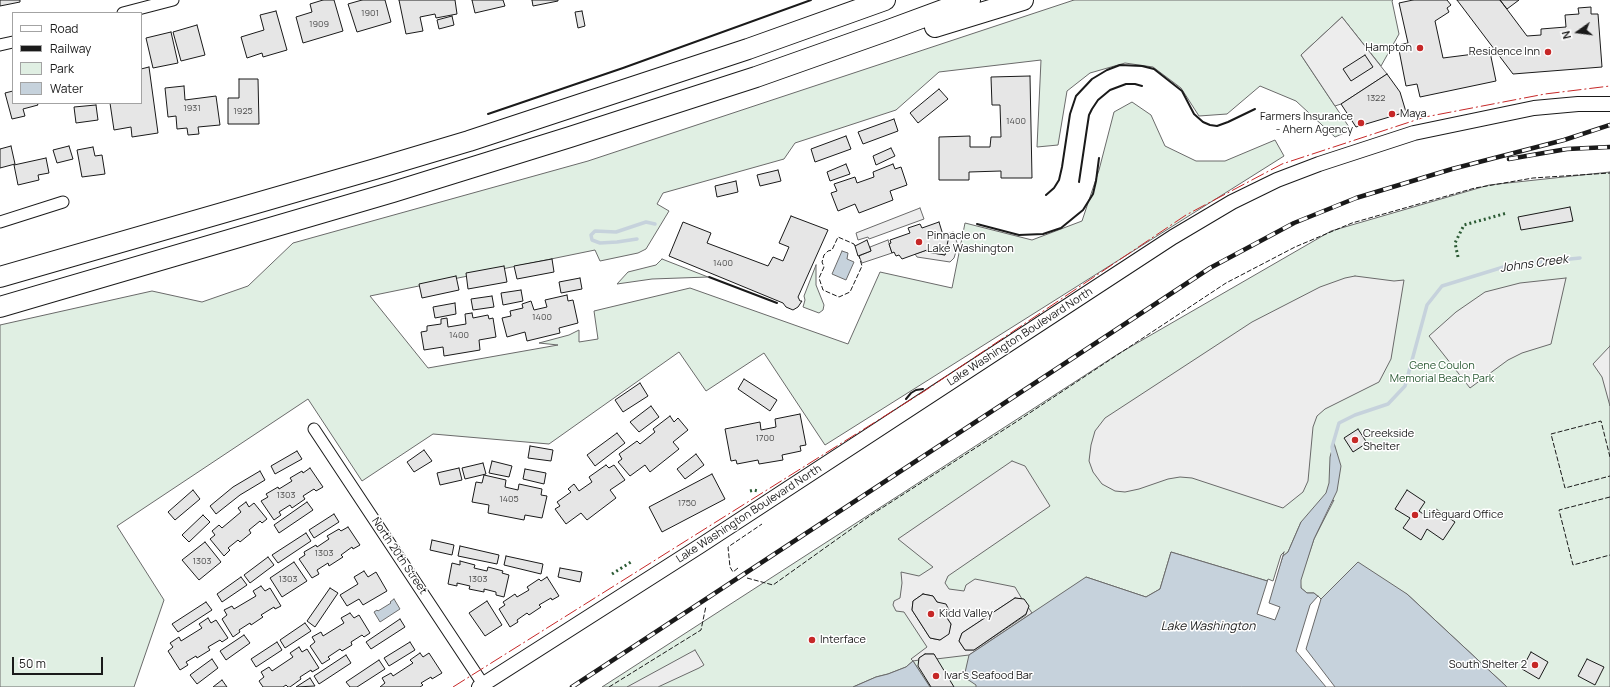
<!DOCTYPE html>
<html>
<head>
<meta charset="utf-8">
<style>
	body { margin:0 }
	#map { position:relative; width:1610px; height:687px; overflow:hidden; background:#fff; font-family:Manrope,sans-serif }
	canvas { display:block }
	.legend { position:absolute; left:12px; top:12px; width:130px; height:92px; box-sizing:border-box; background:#fff; border:1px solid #a3a3a3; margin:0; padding:5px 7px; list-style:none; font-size:12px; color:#1a1a1a }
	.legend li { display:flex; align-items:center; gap:8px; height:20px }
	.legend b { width:20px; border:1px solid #a3a3a3 }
	.north { position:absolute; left:1558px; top:12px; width:40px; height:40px; -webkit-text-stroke:3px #fff; paint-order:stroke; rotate:256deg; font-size:11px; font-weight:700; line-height:16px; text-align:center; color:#1a1a1a }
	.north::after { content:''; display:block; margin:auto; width:14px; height:18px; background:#1a1a1a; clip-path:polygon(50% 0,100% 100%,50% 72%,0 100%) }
	.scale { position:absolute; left:12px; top:657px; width:91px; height:18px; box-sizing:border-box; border:2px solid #1a1a1a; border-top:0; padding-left:5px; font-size:12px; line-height:14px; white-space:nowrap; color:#1a1a1a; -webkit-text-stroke:3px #fff; paint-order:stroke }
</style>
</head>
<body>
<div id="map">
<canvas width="1610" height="687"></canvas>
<ul class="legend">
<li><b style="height:5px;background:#fff"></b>Road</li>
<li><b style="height:5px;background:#1a1a1a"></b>Railway</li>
<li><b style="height:11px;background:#e0efe3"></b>Park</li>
<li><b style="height:11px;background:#c6d2dc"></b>Water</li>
</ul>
<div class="north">N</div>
<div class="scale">50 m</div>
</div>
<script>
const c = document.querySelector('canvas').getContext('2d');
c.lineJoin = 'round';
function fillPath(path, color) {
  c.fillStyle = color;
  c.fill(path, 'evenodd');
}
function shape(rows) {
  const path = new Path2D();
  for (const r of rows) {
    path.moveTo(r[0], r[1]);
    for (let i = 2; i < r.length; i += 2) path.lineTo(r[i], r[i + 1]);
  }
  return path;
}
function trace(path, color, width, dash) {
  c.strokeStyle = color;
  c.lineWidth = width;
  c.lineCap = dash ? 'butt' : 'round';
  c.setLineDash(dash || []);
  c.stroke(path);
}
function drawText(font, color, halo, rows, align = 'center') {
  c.font = font + ' Manrope,sans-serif';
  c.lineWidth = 3;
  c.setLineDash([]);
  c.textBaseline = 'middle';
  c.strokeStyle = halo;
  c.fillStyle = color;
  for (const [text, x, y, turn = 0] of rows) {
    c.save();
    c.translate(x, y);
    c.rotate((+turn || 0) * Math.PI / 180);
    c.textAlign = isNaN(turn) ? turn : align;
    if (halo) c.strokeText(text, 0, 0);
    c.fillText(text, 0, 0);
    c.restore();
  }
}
const green = shape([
	[1074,0,1393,0,1392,1,1399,34,1381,66,1342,17,1301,55,1351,130,1335,137,1296,101,1260,86,1227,114,1199,116,1181,88,1153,67,1125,63,1090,73,1067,91,1058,145,1037,147,1041,60,939,72,896,110,795,143,784,159,663,193,657,204,669,211,646,249,638,253,600,261,595,250,370,296,428,368,558,345,539,343,569,335,579,330,579,342,598,339,594,311,690,288,848,344,880,272,952,288,965,223,1032,240,1082,221,1099,170,1114,112,1132,102,1151,115,1165,146,1196,161,1225,161,1275,140,1284,156,825,445,764,353,706,391,679,352,549,444,433,434,362,481,308,399,117,526,164,600,134,687,0,687,0,325,152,291,202,302,248,286,293,243,588,161,1074,0],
	[1610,172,1610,687,1507,687,1407,594,1321,599,1314,593,1307,593,1301,588,1300,580,1314,539,1334,500,1301,522,1288,552,1283,556,1274,583,1171,552,1160,589,1146,597,1086,577,976,687,930,687,913,661,906,667,888,674,876,677,853,687,602,687,1118,354,1331,231,1489,185,1610,172],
	[662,259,708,277,652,279,617,284,628,272,656,265,662,259],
	[816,265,816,285,824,305,823,310,819,313,803,307,805,300,804,296,816,265]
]);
const parking = shape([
	[1342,17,1387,74,1341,104,1335,106,1301,55,1342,17],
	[920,208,924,219,869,239,868,237,858,240,856,233,920,208],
	[953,232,958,245,954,258,950,262,917,257,915,254,927,250,927,252,945,255,948,236,943,235,953,232],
	[888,240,892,253,862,263,859,256,871,251,870,247,888,240],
	[1355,276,1394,281,1404,280,1391,359,1379,382,1325,409,1317,416,1313,427,1308,481,1303,492,1283,508,1192,478,1180,477,1168,479,1139,489,1125,492,1115,491,1102,484,1093,472,1089,461,1091,445,1095,431,1105,418,1252,322,1320,287,1345,278,1355,276],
	[1566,278,1551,344,1522,353,1508,360,1470,388,1429,336,1456,312,1485,292,1520,283,1566,278],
	[1610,346,1610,406,1602,377,1593,364,1610,346],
	[1012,461,1025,466,1050,506,948,576,945,583,949,589,964,591,966,585,975,579,1015,587,1022,599,1015,598,962,633,959,641,965,650,974,650,1026,615,1028,607,1032,613,969,655,936,659,934,654,925,654,919,658,919,660,913,661,911,659,927,647,904,612,896,611,893,605,894,601,900,598,902,583,901,572,919,576,933,567,898,539,1012,461],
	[923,594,933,596,937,602,949,610,947,618,951,624,948,634,940,640,930,638,912,610,913,601,923,594],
	[695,650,704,665,699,668,658,687,627,687,695,650]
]);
const water = shape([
	[842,251,848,253,847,259,854,262,846,280,832,274,842,251],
	[1334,443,1341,466,1337,491,1314,539,1301,580,1301,588,1307,593,1314,593,1321,599,1358,562,1407,594,1507,687,976,687,976,685,964,677,969,655,1086,577,1146,597,1160,589,1171,552,1274,583,1283,556,1288,552,1301,522,1326,493,1329,483,1330,457,1334,443],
	[394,599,400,609,380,622,374,612,377,610,378,611,391,603,390,602,394,599],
	[913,661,930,687,853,687,876,677,888,674,906,667,913,661]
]);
const pier = shape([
	[1284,552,1269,603,1280,607,1275,620,1257,614,1268,579,1273,581,1281,555,1284,552],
	[1318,596,1321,599,1306,649,1335,687,1326,687,1296,651,1310,605,1318,596]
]);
const stream = shape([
	[637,239,617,242,600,243,592,240,591,235,595,231,616,232,646,222,655,224],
	[1333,454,1332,447,1339,423,1355,415,1388,404,1405,386,1427,305,1442,286,1510,265,1580,258]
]);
const building = shape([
	[0,0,20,0,20,2,0,6,0,0],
	[323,0,334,0,343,31,303,43,296,17,312,12,310,4,323,0],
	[362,0,385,0,391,22,357,32,348,4,362,0],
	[399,0,455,0,457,14,436,18,435,14,420,17,423,31,406,34,399,0],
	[472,0,503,0,505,6,475,13,472,0],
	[532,0,558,0,558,1,533,6,532,0],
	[1413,0,1447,0,1451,5,1447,8,1449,12,1435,21,1443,58,1490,52,1496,81,1420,97,1417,84,1406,86,1398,45,1408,43,1399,3,1413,0],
	[1457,0,1500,0,1527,36,1541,35,1541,29,1566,27,1565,15,1579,14,1578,8,1591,7,1591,14,1598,14,1602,67,1513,74,1457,0],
	[1500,0,1519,0,1507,9,1500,0],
	[276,11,287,50,263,57,262,53,247,58,241,37,264,30,260,15,276,11],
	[582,11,585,26,578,28,575,12,582,11],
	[452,16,454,25,439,29,437,20,452,16],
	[197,25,205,55,181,61,173,32,197,25],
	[171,32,178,63,153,68,146,38,171,32],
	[1365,55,1373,67,1351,81,1343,69,1365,55],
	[149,67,158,133,132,137,131,127,114,130,110,103,141,103,141,69,149,67],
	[1387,74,1400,92,1406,112,1356,127,1341,104,1387,74],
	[1030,76,1032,178,1001,178,1001,171,969,172,969,180,939,180,939,137,970,136,970,147,990,147,991,137,1001,137,1000,105,992,105,991,77,1030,76],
	[239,79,258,79,259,124,228,124,228,98,239,98,239,79],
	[184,86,185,100,216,96,220,125,198,127,199,134,188,135,187,128,177,129,176,116,168,117,165,88,184,86],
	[939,89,948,99,918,123,910,113,939,89],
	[13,91,13,103,37,103,38,105,23,109,25,116,12,119,5,93,13,91],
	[96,105,98,120,76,123,74,107,96,105],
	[894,119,898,131,863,144,858,132,894,119],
	[846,136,851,149,815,162,811,149,846,136],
	[11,146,15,164,0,168,0,149,11,146],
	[69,146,73,159,57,163,53,150,69,146],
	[93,147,95,156,102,155,105,174,82,177,77,150,93,147],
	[891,148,895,156,876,165,873,156,891,148],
	[46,158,49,173,38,175,39,180,18,185,14,165,46,158],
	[846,164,850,174,830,181,827,172,846,164],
	[893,164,895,169,901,167,907,185,890,191,893,200,859,213,855,204,838,211,831,193,837,191,834,184,855,177,857,183,874,177,873,172,893,164],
	[778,170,781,181,760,186,757,175,778,170],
	[736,181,738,192,717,197,715,186,736,181],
	[1570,207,1573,221,1521,230,1518,217,1570,207],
	[791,216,828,230,798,297,800,301,802,301,798,307,793,310,786,307,783,303,669,256,683,222,711,233,707,243,768,266,773,257,783,261,789,247,779,243,791,216],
	[939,222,943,235,949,236,945,255,927,252,927,250,902,259,899,255,896,256,894,252,892,253,889,244,891,243,890,240,910,233,908,228,920,224,922,228,939,222],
	[867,240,871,251,858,256,855,246,867,240],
	[552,259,554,272,517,279,514,266,552,259],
	[504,266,507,282,468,289,466,273,504,266],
	[456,276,459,290,422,298,419,284,456,276],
	[580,278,582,289,561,293,559,282,580,278],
	[521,290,523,301,503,305,501,293,521,290],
	[567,295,568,301,573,300,578,323,559,328,560,333,527,341,525,332,507,337,502,318,511,316,510,311,523,308,522,304,531,301,534,310,547,307,545,300,567,295],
	[492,296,494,307,473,310,471,299,492,296],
	[455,303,456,314,435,318,433,307,455,303],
	[472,313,473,318,488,315,489,319,493,318,496,337,479,340,480,350,444,356,443,347,424,350,421,332,427,331,427,326,441,324,441,319,447,318,448,327,466,324,465,314,472,313],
	[744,379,777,400,770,411,738,389,744,379],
	[640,383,648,396,623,412,615,400,640,383],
	[651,406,659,417,639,432,630,422,651,406],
	[800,414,806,445,800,446,801,451,782,455,783,460,759,464,758,460,737,464,736,460,731,461,725,429,760,422,761,430,776,427,775,419,800,414],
	[670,416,674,422,678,418,688,430,673,442,679,449,650,472,645,465,630,476,618,462,622,459,619,454,637,441,640,444,655,432,653,429,670,416],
	[1358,429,1367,443,1353,452,1344,438,1358,429],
	[617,433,625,443,595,466,587,455,617,433],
	[530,446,553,450,551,461,528,458,530,446],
	[424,450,432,461,414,472,407,462,424,450],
	[297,451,302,459,275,474,271,466,297,451],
	[696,454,704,465,685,479,677,469,696,454],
	[492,461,512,466,509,477,489,473,492,461],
	[483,463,486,474,465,479,462,468,483,463],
	[606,465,609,468,614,465,625,480,610,490,616,498,587,520,581,513,566,524,555,509,560,506,557,502,571,492,568,489,574,484,579,491,592,482,589,477,606,465],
	[310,468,323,487,316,491,314,489,303,496,305,499,292,508,290,505,279,512,281,515,274,520,261,501,268,497,266,494,278,487,279,489,292,481,290,478,302,471,303,473,310,468],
	[459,468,462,480,440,485,437,473,459,468],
	[525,469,546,473,544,484,523,479,525,469],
	[260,471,265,480,240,495,216,514,210,506,233,487,260,471],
	[712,474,725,499,662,532,649,507,712,474],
	[484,475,506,480,505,487,518,490,519,484,542,489,541,495,547,496,542,518,525,515,524,520,488,513,489,505,472,502,476,482,482,483,484,475],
	[193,490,200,499,175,520,168,512,193,490],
	[1407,490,1425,502,1419,511,1430,519,1436,509,1455,522,1443,540,1427,529,1421,540,1403,528,1410,518,1395,509,1407,490],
	[246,502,249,507,254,503,267,519,262,523,260,521,249,530,251,533,240,542,238,540,228,548,230,550,224,556,210,539,215,535,212,531,219,525,222,528,241,512,238,508,246,502],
	[307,502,313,510,279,533,274,525,307,502],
	[334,514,339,522,314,538,309,530,334,514],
	[203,515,210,522,189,542,182,535,203,515],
	[348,527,360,545,353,549,352,547,341,555,343,557,329,566,328,563,317,570,319,574,312,578,299,559,305,555,304,552,316,545,317,547,329,539,327,536,339,529,341,531,348,527],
	[306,533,311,541,278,563,272,555,306,533],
	[432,540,454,545,452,555,430,550,432,540],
	[205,542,221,562,199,580,182,560,205,542],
	[460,546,499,555,497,564,458,556,460,546],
	[506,556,543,564,541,574,504,565,506,556],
	[268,557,274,565,250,583,244,575,268,557],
	[460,561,475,565,474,568,487,571,488,567,503,571,502,573,509,575,504,597,496,595,496,592,484,589,484,592,469,589,470,586,457,583,457,586,448,584,452,563,460,565,460,561],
	[294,562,307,581,282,597,270,578,294,562],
	[560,568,582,572,580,582,558,577,560,568],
	[364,571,368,577,376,572,387,591,363,605,359,599,347,606,340,595,358,584,354,577,364,571],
	[241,577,247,585,222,602,217,594,241,577],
	[547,577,559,596,552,600,551,598,539,605,541,607,529,615,527,613,517,620,518,622,510,627,499,609,505,605,503,602,515,594,517,597,529,590,527,587,539,579,541,581,547,577],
	[261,586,265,591,270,588,281,606,275,609,274,607,261,615,263,617,251,625,250,623,239,630,240,632,233,637,222,619,227,615,224,610,232,606,234,609,256,596,253,591,261,586],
	[330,588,338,593,315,627,307,621,330,588],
	[923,594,933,596,937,602,946,604,949,610,947,618,951,624,949,634,940,640,930,638,912,610,913,601,923,594],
	[1015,598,1024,599,1029,606,1026,614,974,650,965,650,959,641,962,633,1015,598],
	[487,601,502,625,485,636,469,613,487,601],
	[206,602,212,610,178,632,172,624,206,602],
	[350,613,354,618,359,615,370,633,364,637,362,635,351,642,352,645,342,651,340,649,328,657,330,659,322,664,310,646,315,642,312,637,321,632,323,636,344,623,341,618,350,613],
	[208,618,211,623,216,620,228,638,222,642,220,640,208,647,210,650,197,658,196,656,186,662,188,665,180,670,168,651,173,647,170,643,179,637,181,641,202,628,199,624,208,618],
	[400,619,405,627,371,649,366,642,400,619],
	[305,623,311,631,285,648,280,640,305,623],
	[244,635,250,643,226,660,220,651,244,635],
	[277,642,282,650,256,667,251,659,277,642],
	[410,642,415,650,389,666,384,658,410,642],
	[299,647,302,652,307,649,319,668,312,672,311,670,300,677,301,679,290,687,288,687,286,685,283,687,263,687,259,681,264,677,261,672,269,667,272,671,293,657,290,653,299,647],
	[1531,652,1548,662,1539,679,1522,669,1531,652],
	[420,653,423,657,429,653,442,673,432,679,431,677,421,683,423,685,420,687,380,687,385,683,382,678,391,673,393,676,413,663,410,660,420,653],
	[925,654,934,654,954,687,931,687,918,666,919,658,925,654],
	[346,655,351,663,319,684,314,676,346,655],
	[212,659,218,668,197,684,190,675,212,659],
	[1587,659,1604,667,1595,685,1578,676,1587,659],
	[379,660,385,669,357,687,350,687,346,682,379,660],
	[310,678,315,686,296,687,310,678],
	[222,680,227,687,213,687,222,680]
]);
const minor = shape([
	[123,13,173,0],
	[0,45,13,42],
	[0,222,63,202],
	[314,429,483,684]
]);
const tertiary = shape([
	[479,687,700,546,1173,237,1232,202,1277,180,1319,164,1414,133,1534,108,1578,104,1610,104]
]);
const motorway = shape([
	[935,27,1023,0],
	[0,277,375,169,469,141,748,49,885,0],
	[0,307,393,192,570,137,756,77,886,31,970,0]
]);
const rail = shape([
	[1509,159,1567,149,1610,147],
	[572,687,1210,268,1294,223,1356,198,1452,169,1564,140,1610,125]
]);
const hedge = shape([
	[1458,257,1455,243,1464,225,1507,213],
	[750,491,754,490,758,491],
	[612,574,631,562]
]);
const fence = shape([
	[855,246,854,244,838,237,832,250,828,251,824,255,822,262,824,267,819,278,823,290,839,297,850,292,862,266,859,256],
	[1610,457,1601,421,1551,434,1565,488,1610,476],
	[1610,497,1559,510,1573,565,1610,555],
	[738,568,733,572,730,567,728,547,762,524],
	[747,578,773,585,871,515,1016,422,1226,283,1295,247,1352,223,1475,188,1533,178,1610,173],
	[609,687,701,630,706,606]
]);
const wall = shape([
	[488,114,623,68,811,0],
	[1079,182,1087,128,1089,115,1092,109,1098,100,1110,90,1126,84,1135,84,1142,86],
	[1046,195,1054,188,1059,180,1062,167,1070,114,1076,96,1092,79,1107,70,1120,65,1142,66,1154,69,1182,91,1194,114,1203,122,1210,125,1217,126,1228,122,1255,109],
	[977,224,1019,235,1043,234,1061,228,1083,210,1093,194,1096,181,1099,158],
	[709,277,777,303],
	[906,399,911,393,916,390,923,389]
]);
const power = shape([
	[453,687,923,392,1186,215,1282,164,1425,117,1545,94,1610,86]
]);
const markers = [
	[1420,48,4,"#c62828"],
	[1548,52,4,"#c62828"],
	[1392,114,4,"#c62828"],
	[1361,123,4,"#c62828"],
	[919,242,4,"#c62828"],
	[1355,440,4,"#c62828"],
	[1415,515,4,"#c62828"],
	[931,614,4,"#c62828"],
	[812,640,4,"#c62828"],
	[1535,665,4,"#c62828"],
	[936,676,4,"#c62828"]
];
const numberNames = [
	["1901",370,13],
	["1909",319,24],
	["1322",1376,98],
	["1931",192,108],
	["1925",243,111],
	["1400",1016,121],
	["1400",723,263],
	["1400",542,317],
	["1400",459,335],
	["1700",765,438],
	["1303",286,495],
	["1405",509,499],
	["1750",687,503],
	["1303",324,553],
	["1303",202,561],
	["1303",288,579],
	["1303",478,579]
];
const poiNames = [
	["Hampton",1412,48,"right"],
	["Residence Inn",1540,52,"right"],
	["Maya",1400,114],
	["Farmers Insurance",1353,117,"right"],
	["- Ahern Agency",1353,130,"right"],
	["Pinnacle on",927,236],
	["Lake Washington",927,249],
	["Creekside",1363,434],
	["Shelter",1363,447],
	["Lifeguard Office",1423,515],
	["Kidd Valley",939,614],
	["Interface",820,640],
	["South Shelter 2",1527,665,"right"],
	["Ivar's Seafood Bar",944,676]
];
const streetNames = [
	["Lake Washington Boulevard North",1020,337,-33],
	["Lake Washington Boulevard North",749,514,-33],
	["North 20th Street",399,556,56]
];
const parkNames = [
	["Gene Coulon",1442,366],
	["Memorial Beach Park",1442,379]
];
const waterNames = [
	["Johns Creek",1534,264,-8],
	["Lake Washington",1208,627]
];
fillPath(green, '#e0efe3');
trace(green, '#6a6a6a', 1);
fillPath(parking, '#ededed');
trace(parking, '#6a6a6a', 1);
fillPath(water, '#c6d2dc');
trace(water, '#6a6a6a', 1);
fillPath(pier, '#fff');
trace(pier, '#6a6a6a', 1);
trace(stream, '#c6d2dc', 3.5);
fillPath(building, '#e6e6e6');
trace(building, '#1a1a1a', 1);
trace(minor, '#1a1a1a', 13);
trace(tertiary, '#1a1a1a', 16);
trace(motorway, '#1a1a1a', 22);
trace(minor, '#fff', 11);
trace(tertiary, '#fff', 14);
trace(motorway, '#fff', 20);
trace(rail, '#1a1a1a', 4.5);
trace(rail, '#fff', 3, [9]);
trace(hedge, '#2b5a34', 3, [2, 3]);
trace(fence, '#1a1a1a', 1, [5, 2]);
trace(wall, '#1a1a1a', 2);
trace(power, '#c62828', 1, [14, 3, 2, 3]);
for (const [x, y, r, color] of markers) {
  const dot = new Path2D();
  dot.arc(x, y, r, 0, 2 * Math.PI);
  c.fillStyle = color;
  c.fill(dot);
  trace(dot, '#fff', 1.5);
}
drawText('9px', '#4d4d4d', null, numberNames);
drawText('11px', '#1a1a1a', '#fff', poiNames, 'left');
drawText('11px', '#1a1a1a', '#fff', streetNames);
drawText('11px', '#2b5a34', '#fff', parkNames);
drawText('italic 12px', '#1a1a1a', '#fff', waterNames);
</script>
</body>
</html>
